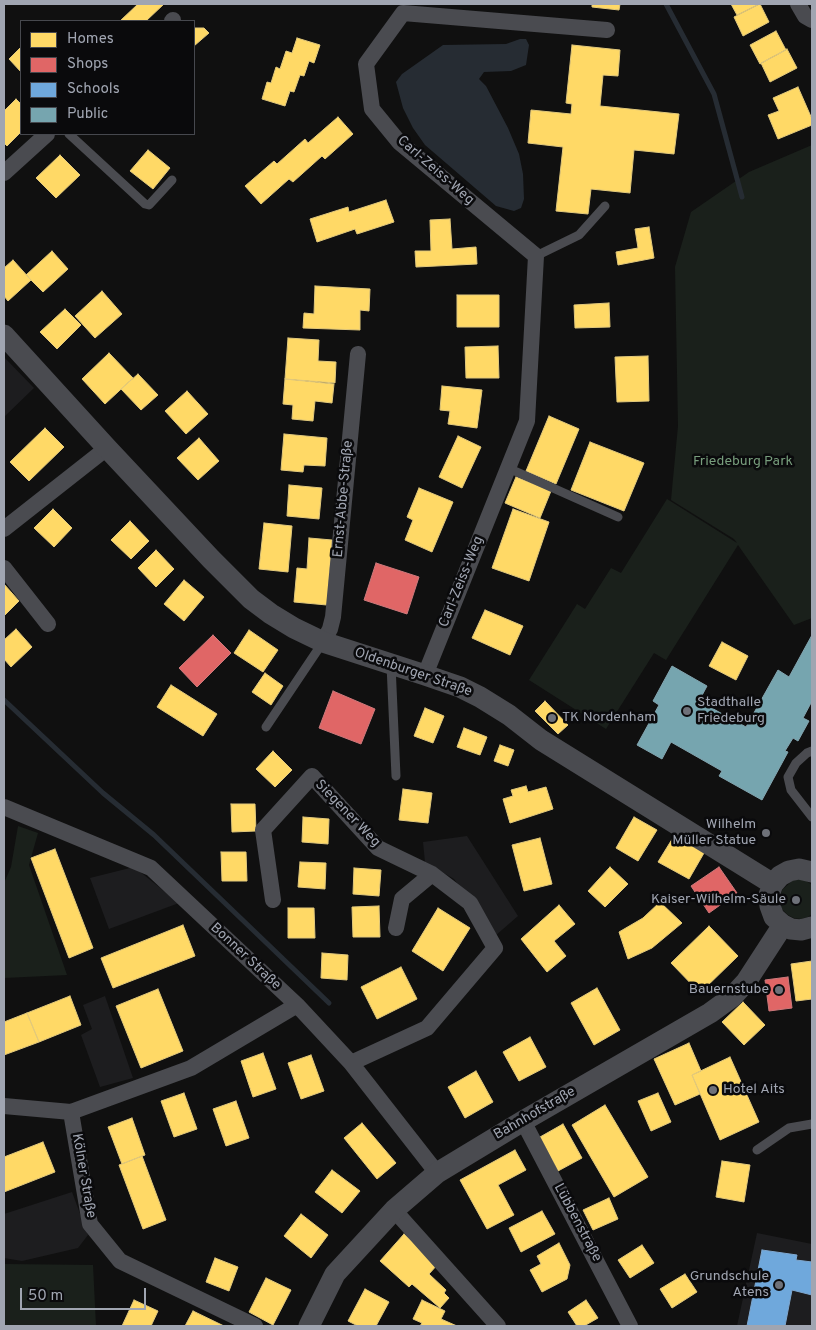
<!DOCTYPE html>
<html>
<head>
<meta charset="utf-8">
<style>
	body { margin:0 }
	#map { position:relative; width:816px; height:1330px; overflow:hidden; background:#101010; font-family:Overpass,sans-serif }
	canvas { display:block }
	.frame { position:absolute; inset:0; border:5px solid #a0a5b1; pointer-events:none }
	.legend { position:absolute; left:20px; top:20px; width:175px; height:115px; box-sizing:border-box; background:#0a0a0c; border:1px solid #46484e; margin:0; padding:6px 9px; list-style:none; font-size:15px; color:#a0a5b1 }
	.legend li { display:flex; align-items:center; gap:10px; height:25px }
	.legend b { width:25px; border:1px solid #46484e }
	.scale { position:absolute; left:20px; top:1288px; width:126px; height:22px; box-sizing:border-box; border:2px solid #a0a5b1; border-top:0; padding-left:6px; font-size:15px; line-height:18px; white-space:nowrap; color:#a0a5b1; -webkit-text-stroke:4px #0a0a0c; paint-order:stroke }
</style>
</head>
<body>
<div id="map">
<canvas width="816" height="1330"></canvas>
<div class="frame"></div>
<ul class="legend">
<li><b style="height:14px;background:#ffd966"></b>Homes</li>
<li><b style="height:14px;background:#e06666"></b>Shops</li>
<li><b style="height:14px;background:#6fa8dc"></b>Schools</li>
<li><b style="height:14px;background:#76a5af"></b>Public</li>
</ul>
<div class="scale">50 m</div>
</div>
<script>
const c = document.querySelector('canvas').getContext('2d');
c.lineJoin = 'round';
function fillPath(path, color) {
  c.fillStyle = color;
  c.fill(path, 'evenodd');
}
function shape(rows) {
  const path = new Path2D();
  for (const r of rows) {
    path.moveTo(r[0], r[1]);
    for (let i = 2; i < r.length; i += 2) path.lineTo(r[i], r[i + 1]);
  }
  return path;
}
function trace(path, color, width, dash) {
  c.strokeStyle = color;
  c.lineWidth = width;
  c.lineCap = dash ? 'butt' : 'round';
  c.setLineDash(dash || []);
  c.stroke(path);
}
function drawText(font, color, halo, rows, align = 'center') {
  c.font = font + ' Overpass,sans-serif';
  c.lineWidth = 5;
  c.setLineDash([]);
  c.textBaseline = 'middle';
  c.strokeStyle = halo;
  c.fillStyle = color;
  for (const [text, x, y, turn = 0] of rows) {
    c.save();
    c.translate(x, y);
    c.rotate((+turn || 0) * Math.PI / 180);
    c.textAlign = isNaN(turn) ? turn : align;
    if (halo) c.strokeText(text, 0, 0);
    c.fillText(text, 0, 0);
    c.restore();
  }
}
const built = shape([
	[4,357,34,388,4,417],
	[467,836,518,916,495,936,454,879,425,862,423,842],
	[134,867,179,903,109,929,90,878],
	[105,996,133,1078,100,1087,81,1035,92,1029,83,1005],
	[72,1192,88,1235,78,1248,22,1261,4,1258,4,1214],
	[757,1233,812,1244,812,1326,737,1326]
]);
const green = shape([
	[812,145,812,618,794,625,738,545,666,660,654,653,606,729,529,680,577,604,585,609,611,568,621,573,667,499,737,543,734,539,671,500,678,426,675,267,691,212,749,172],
	[18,826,38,833,29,865,67,975,4,978,4,883,11,867],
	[799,879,805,880,812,885,812,914,808,917,801,919,794,918,788,915,782,909,780,902,780,895,783,889,792,881],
	[4,1264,93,1265,96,1326,4,1326]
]);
const water = shape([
	[520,39,526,39,529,45,526,65,511,71,484,72,479,79,486,86,508,128,519,154,523,174,524,199,521,208,514,211,496,206,425,145,413,128,403,108,396,82,402,74,443,45,506,44]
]);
const homes = shape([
	[138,4,164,4,146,21,120,21,138,4],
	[592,4,620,4,619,10,592,7,592,4],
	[731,4,759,4,737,15,731,4],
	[760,4,769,22,743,36,734,17,760,4],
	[194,28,204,28,209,33,194,46,194,28],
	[776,31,786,50,760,64,750,45,776,31],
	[297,38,320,45,314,63,309,61,304,76,300,75,294,92,290,91,285,106,262,99,267,82,271,83,276,67,280,69,286,51,292,53,297,38],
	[572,45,620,50,618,76,603,75,600,106,679,114,674,154,634,150,630,193,591,189,588,214,556,211,563,147,528,143,531,110,571,114,572,104,566,103,572,45],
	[21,47,21,72,9,59,21,47],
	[787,49,797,68,770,82,761,63,787,49],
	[798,87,812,119,812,125,778,139,768,115,779,111,773,98,798,87],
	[16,99,21,104,21,132,7,146,4,143,4,111,16,99],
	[338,117,353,134,325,159,322,156,293,182,289,179,261,204,245,186,274,161,277,164,305,139,308,143,338,117],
	[148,150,170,168,153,189,130,171,148,150],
	[60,155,80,175,56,198,36,178,60,155],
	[386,200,394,222,357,234,355,229,317,242,310,219,348,207,349,212,386,200],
	[450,219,452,249,476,247,477,264,416,267,415,251,431,251,430,220,450,219],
	[649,227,654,258,618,265,616,252,638,248,635,229,649,227],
	[52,251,68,269,43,292,26,275,52,251],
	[13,260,31,280,8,301,4,296,4,268,13,260],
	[315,286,370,289,369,311,360,310,360,330,303,328,304,313,314,314,315,286],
	[102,291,122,314,95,338,75,316,102,291],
	[457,295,499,295,499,327,457,327,457,295],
	[609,303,610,327,575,328,574,305,609,303],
	[65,309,81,325,57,349,40,332,65,309],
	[288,338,319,340,318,361,336,362,335,383,285,379,288,338],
	[498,346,499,378,466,378,465,347,498,346],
	[109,353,133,378,105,404,82,379,109,353],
	[648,356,649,401,617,402,615,357,648,356],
	[138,374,158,395,141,410,121,389,138,374],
	[285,379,334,384,332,403,315,401,313,421,292,419,293,405,283,404,285,379],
	[442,386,482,390,477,428,448,424,450,411,440,410,442,386],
	[187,391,208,414,186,434,165,411,187,391],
	[549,416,579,429,556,484,526,471,549,416],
	[45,428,64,447,29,481,10,462,45,428],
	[284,434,327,438,325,466,304,465,303,472,281,470,284,434],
	[458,436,481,447,462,488,439,477,458,436],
	[199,438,219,461,198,480,177,458,199,438],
	[590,442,644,463,624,511,571,490,590,442],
	[516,477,551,491,540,518,505,503,516,477],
	[289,485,322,488,319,519,287,516,289,485],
	[419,488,453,502,432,552,405,540,413,520,407,517,419,488],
	[53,509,72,528,54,547,34,528,53,509],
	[513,509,549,522,529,581,492,568,513,509],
	[130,521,149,541,131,559,111,540,130,521],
	[264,523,292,526,288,572,259,569,264,523],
	[309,538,332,540,327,605,294,602,297,568,307,569,309,538],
	[156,550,174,569,156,587,138,568,156,550],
	[184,580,204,597,184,621,164,604,184,580],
	[4,584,19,601,4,616,4,584],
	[485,610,523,626,510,655,472,638,485,610],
	[16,629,32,647,11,667,4,659,4,640,16,629],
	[249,630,278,650,263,672,234,653,249,630],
	[722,642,748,656,736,680,709,666,722,642],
	[265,673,283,686,271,705,252,692,265,673],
	[171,685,217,714,203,736,157,707,171,685],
	[545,701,568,725,558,734,535,711,545,701],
	[425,708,444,716,433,743,414,736,425,708],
	[464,728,487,737,480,755,457,747,464,728],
	[500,745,514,750,508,766,494,761,500,745],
	[273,751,292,770,275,787,256,769,273,751],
	[526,786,528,792,546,787,553,809,510,823,503,799,513,796,511,790,526,786],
	[403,789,432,793,428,823,399,820,403,789],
	[231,804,255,804,256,831,232,832,231,804],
	[303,817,329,819,328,844,302,842,303,817],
	[634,817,657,830,638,861,616,848,634,817],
	[674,836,704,853,689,879,658,862,674,836],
	[540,838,552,884,524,891,512,845,540,838],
	[55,849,93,948,69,958,31,858,55,849],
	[221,852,246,852,247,881,222,881,221,852],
	[300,862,326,863,325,889,298,887,300,862],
	[610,867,628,884,605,907,588,891,610,867],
	[354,868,381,870,379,896,353,894,354,868],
	[660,902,682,923,652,948,628,959,619,932,643,918,660,902],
	[559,905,575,924,554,941,566,956,547,972,521,939,559,905],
	[379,906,380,937,353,937,352,907,379,906],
	[288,908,314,908,315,938,288,938,288,908],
	[438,908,470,928,443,971,412,951,438,908],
	[183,925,195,956,113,988,101,958,183,925],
	[709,926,738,956,700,993,671,963,709,926],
	[322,953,348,955,347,980,321,978,322,953],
	[812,961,812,999,796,1001,791,964,812,961],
	[401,967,417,999,377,1019,361,987,401,967],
	[597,988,620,1030,594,1045,571,1003,597,988],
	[158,989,183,1051,141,1068,116,1006,158,989],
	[70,996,81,1025,39,1042,27,1013,70,996],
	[743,1002,765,1025,744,1045,722,1022,743,1002],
	[27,1013,39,1042,4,1055,4,1022,27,1013],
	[530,1037,546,1067,519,1081,503,1052,530,1037],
	[689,1043,701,1071,692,1075,700,1094,675,1105,654,1059,689,1043],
	[263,1053,276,1089,253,1097,241,1061,263,1053],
	[311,1055,324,1091,301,1099,288,1063,311,1055],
	[730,1057,759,1122,720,1140,692,1075,730,1057],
	[476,1071,493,1102,465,1118,448,1087,476,1071],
	[184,1093,197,1129,174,1137,161,1101,184,1093],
	[658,1093,671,1122,651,1131,638,1101,658,1093],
	[236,1101,249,1138,226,1146,213,1109,236,1101],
	[605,1105,648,1177,614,1197,572,1125,605,1105],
	[132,1118,145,1155,122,1164,108,1127,132,1118],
	[362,1123,396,1163,377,1179,344,1138,362,1123],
	[563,1124,582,1158,558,1171,540,1137,563,1124],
	[43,1142,55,1172,4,1192,4,1157,43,1142],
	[515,1150,526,1170,498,1185,514,1215,487,1229,460,1180,515,1150],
	[142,1156,166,1220,143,1229,119,1165,142,1156],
	[722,1161,750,1165,744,1202,716,1197,722,1161],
	[332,1170,360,1191,342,1213,315,1192,332,1170],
	[609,1198,618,1219,593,1230,583,1210,609,1198],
	[542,1211,555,1234,521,1252,509,1228,542,1211],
	[301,1214,328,1235,311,1258,284,1236,301,1214],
	[404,1234,438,1264,429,1274,446,1290,444,1293,449,1298,440,1308,412,1284,409,1287,380,1261,404,1234],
	[559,1243,570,1265,567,1279,542,1292,530,1270,541,1264,537,1256,559,1243],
	[642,1245,654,1263,630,1278,618,1260,642,1245],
	[215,1258,238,1267,229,1291,206,1282,215,1258],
	[685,1274,697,1292,672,1308,660,1289,685,1274],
	[266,1278,291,1290,273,1325,249,1312,266,1278],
	[365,1289,389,1302,376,1326,358,1326,348,1321,365,1289],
	[134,1300,158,1311,151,1326,122,1326,134,1300],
	[422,1300,445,1311,441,1319,457,1326,420,1326,422,1323,413,1319,422,1300],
	[586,1300,598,1318,584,1326,577,1326,568,1312,586,1300],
	[193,1311,224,1326,185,1326,193,1311]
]);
const shops = shape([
	[376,563,419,577,407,614,364,600,376,563],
	[213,635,231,653,197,687,179,668,213,635],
	[333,691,375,709,361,744,319,728,333,691],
	[719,867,737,893,709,913,691,886,719,867],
	[788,977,792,1008,769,1011,765,980,788,977]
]);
const schools = shape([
	[762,1250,797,1255,796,1260,812,1262,812,1295,792,1290,785,1326,747,1326,762,1250]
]);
const public = shape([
	[812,635,812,701,803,718,809,721,798,741,793,738,785,751,788,752,762,800,719,776,722,771,671,742,662,759,637,745,659,705,653,701,672,666,707,686,699,701,746,727,778,670,789,677,812,635]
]);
const stream = shape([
	[666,4,714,94,742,197],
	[4,700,103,793,154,835,329,1003]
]);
const service = shape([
	[69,134,145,204,149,205,172,180],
	[536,256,579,235,605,206],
	[508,468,618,517],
	[391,665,396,776],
	[266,727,323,642],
	[812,751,807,753,796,763,788,777,791,790,812,817],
	[757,1150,789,1128,812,1124]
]);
const minor = shape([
	[798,4,805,16,812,20],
	[172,21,173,20],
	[4,173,47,134],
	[4,529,107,448],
	[4,568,48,624],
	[323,642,330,629,333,617,358,354],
	[425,675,527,421,536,256,399,142,372,109,366,64,403,13,607,30],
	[4,807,151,868,297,1005,351,1063,437,1173],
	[273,900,263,830,312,776,378,848,432,874,470,903,495,948,427,1028,351,1063],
	[396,928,402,899,432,874],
	[4,1106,71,1112,191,1068,297,1005],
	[71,1112,90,1224,120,1261,255,1326],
	[523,1121,630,1326],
	[394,1210,498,1326]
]);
const tertiary = shape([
	[4,335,107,448,211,559,251,599,271,614,294,628,323,642,425,675,460,687,480,697,509,715,541,740,773,884],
	[812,872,799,869,789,871,780,876,773,884,769,895,770,906,774,917,783,925,791,929,801,930,812,927],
	[309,1326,335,1274,394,1210,437,1173,523,1121,710,1013,732,997,746,982,783,925]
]);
const markers = [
	[687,711,5,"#6e7179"],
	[552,718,5,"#6e7179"],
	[766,833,5,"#6e7179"],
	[796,900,5,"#6e7179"],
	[779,990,5,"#6e7179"],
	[713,1090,5,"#6e7179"],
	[779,1285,5,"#6e7179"]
];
const streetNames = [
	["Carl-Zeiss-Weg",435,171,41],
	["Ernst-Abbe-Straße",344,499,-85],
	["Carl-Zeiss-Weg",462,582,-68],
	["Oldenburger Straße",413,673,19],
	["Siegener Weg",347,814,46],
	["Bonner Straße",245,957,43],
	["Bahnhofstraße",535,1114,-30],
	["Kölner Straße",83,1176,80],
	["Lübbenstraße",577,1223,62]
];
const parkNames = [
	["Friedeburg Park",743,462]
];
const poiNames = [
	["Stadthalle",697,703,"left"],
	["Friedeburg",697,719,"left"],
	["TK Nordenham",562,718,"left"],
	["Wilhelm",756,825],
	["Müller Statue",756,841],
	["Kaiser-Wilhelm-Säule",786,900],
	["Bauernstube",769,990],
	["Hotel Aits",723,1090,"left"],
	["Grundschule",769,1277],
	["Atens",769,1293]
];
fillPath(built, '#1d1d1f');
fillPath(green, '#1a201b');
fillPath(water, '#262c33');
fillPath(homes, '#ffd966');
trace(homes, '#e2c97c', 1);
fillPath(shops, '#e06666');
trace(shops, '#cd797c', 1);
fillPath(schools, '#6fa8dc');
trace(schools, '#7ea7cf', 1);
fillPath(public, '#76a5af');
trace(public, '#83a5b0', 1);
trace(stream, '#262c33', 5);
trace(service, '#4a4b50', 9);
trace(minor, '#4a4b50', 16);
trace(tertiary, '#4a4b50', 21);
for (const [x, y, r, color] of markers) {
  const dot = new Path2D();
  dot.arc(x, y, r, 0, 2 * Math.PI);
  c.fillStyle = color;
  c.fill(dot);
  trace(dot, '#0a0a0c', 2);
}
drawText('14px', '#a0a5b1', '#0a0a0c', streetNames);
drawText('14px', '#779d7c', '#0a0a0c', parkNames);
drawText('14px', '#a0a5b1', '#0a0a0c', poiNames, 'right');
</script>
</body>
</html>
